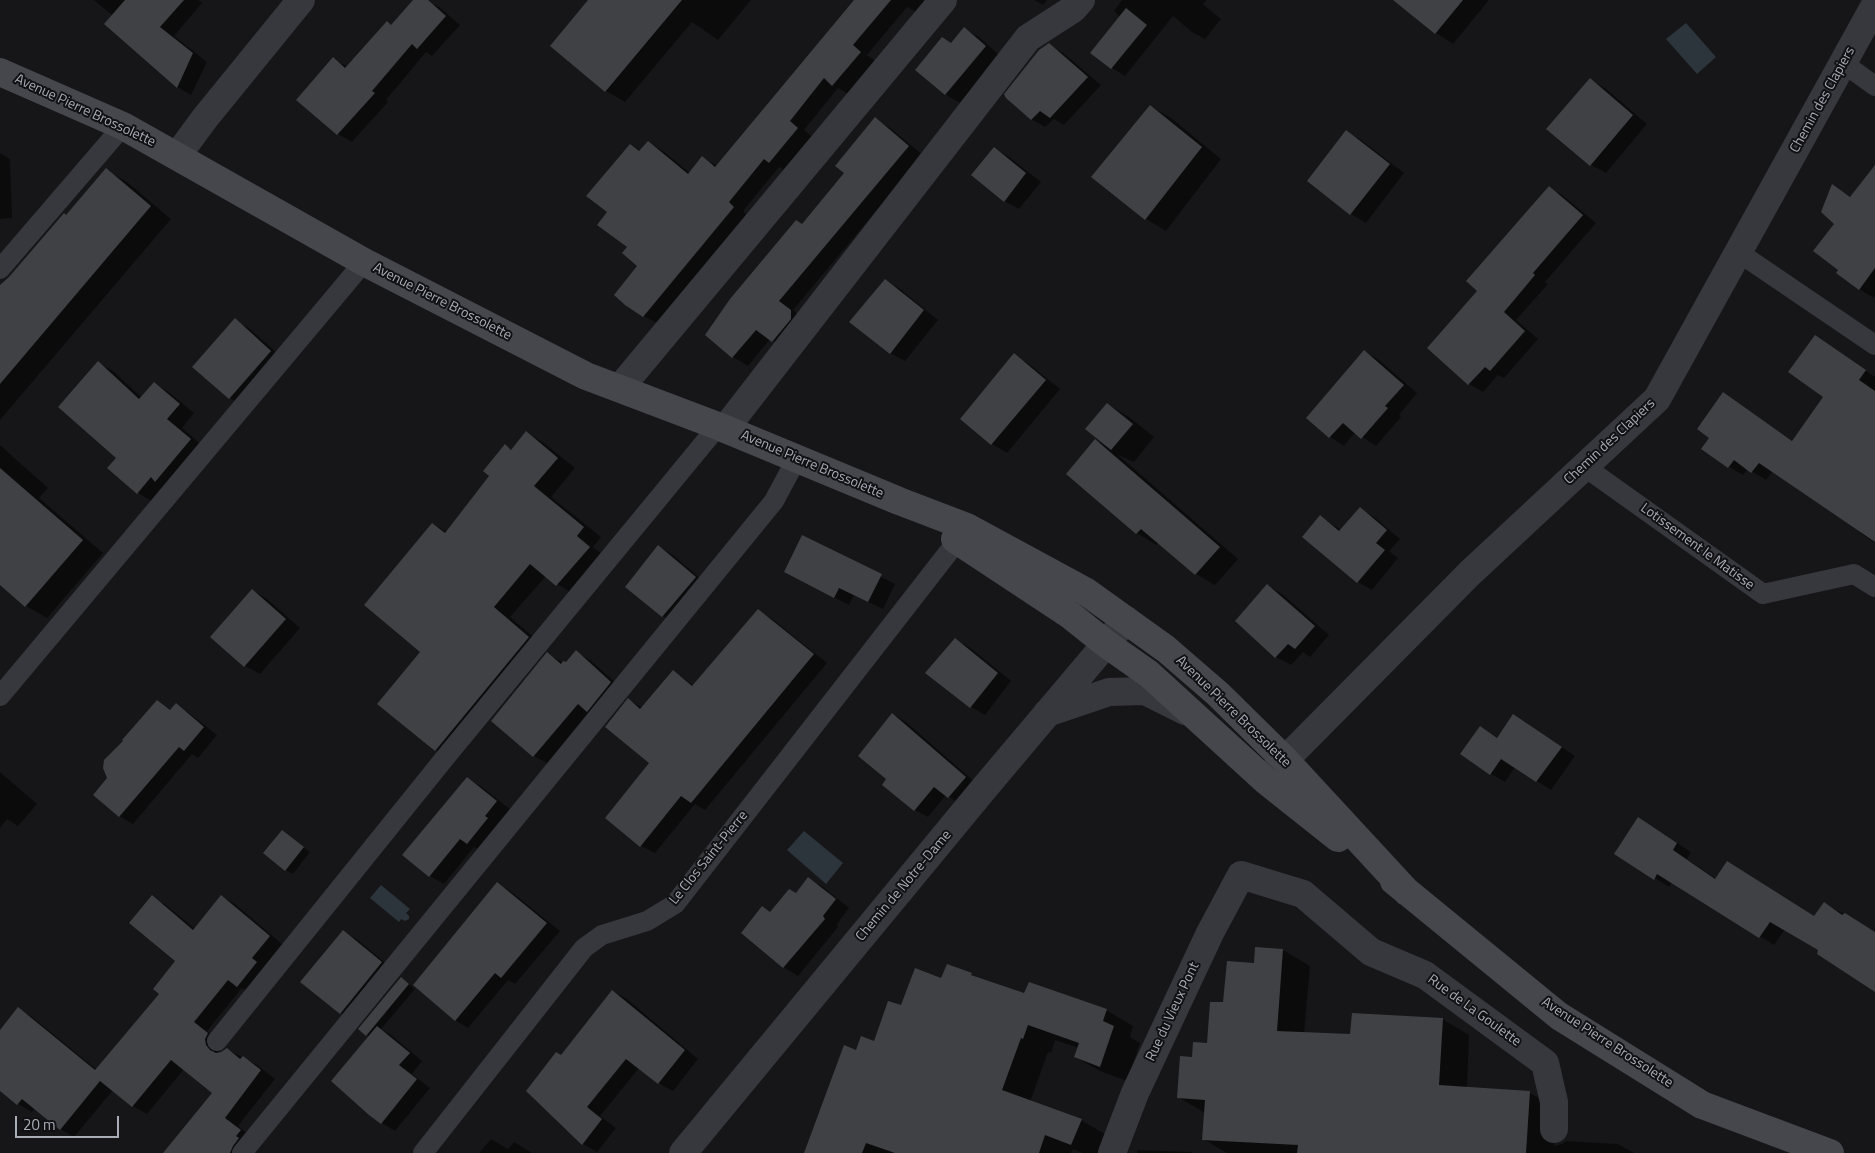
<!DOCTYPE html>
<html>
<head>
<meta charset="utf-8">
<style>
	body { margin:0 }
	#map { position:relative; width:1875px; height:1153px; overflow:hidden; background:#161618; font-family:"Titillium Web",sans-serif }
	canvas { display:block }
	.scale { position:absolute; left:15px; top:1116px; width:104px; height:22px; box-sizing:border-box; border:2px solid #a8adb8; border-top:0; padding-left:6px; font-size:15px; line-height:18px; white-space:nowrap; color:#a8adb8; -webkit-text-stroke:4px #111113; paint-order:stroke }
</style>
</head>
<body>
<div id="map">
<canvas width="1875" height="1153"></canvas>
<div class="scale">20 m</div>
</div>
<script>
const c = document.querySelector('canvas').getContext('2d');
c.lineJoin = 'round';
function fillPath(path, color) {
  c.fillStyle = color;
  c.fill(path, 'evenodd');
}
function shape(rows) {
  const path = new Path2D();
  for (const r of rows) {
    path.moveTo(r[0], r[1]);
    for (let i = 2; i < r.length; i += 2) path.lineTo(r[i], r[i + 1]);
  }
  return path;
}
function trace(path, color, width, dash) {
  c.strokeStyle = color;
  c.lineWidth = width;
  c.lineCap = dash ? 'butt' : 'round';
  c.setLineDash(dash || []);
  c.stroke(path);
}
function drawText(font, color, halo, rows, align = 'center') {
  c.font = font + ' "Titillium Web",sans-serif';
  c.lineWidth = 4;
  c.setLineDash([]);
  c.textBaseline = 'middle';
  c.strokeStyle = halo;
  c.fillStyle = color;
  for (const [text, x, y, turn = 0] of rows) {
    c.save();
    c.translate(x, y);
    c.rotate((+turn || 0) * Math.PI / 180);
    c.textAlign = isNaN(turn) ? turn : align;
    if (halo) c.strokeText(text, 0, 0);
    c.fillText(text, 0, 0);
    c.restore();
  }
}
const water = shape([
	[1686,23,1716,57,1697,74,1666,39],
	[804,831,843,863,826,884,787,850],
	[381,885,410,909,406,913,409,916,409,919,405,921,401,919,399,922,370,898]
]);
const shadow = shape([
	[94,0,199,0,202,3,174,36,207,62,191,95,177,87,113,16],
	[424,0,439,7,460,25,432,56,426,52,386,100,388,102,352,142,338,134,333,59,348,67],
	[590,0,751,0,718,40,692,22,625,102,606,91],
	[855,0,926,0,916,12,907,7,867,55,875,61,848,94,838,88,804,130,812,137,784,170,779,167,743,211,748,216,659,324,644,316,639,266,608,212,630,145,640,151,648,143,663,151,690,173,702,158,717,166],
	[1034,0,1047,0,1043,5],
	[1122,0,1207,0,1203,4,1221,19,1205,39,1192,32,1173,16,1125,76,1112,68,1092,52,1120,17,1114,11],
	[1395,0,1489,0,1453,44,1436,33],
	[964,29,979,37,1000,56,960,103,945,94,952,44],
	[1049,45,1063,53,1101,85,1064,125,1054,119,1045,127,1031,119],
	[1590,80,1605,88,1647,124,1606,173,1591,165],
	[1150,106,1171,118,1221,159,1166,231,1146,219,1093,177],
	[875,119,890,128,923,155,793,310,805,320,788,350,770,339,748,366,733,357,706,335,803,225,845,173],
	[1346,132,1361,140,1404,173,1366,223,1351,214,1308,181],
	[994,148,1009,157,1041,182,1019,209,1004,201],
	[0,153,10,159,12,218,0,219],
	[1875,167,1875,296,1874,298,1859,289,1840,270,1832,186,1851,197],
	[106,170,127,182,171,219,0,420,0,287,66,217],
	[1549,188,1562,195,1596,223,1545,282,1548,284,1516,320,1538,339,1504,378,1498,375,1483,392,1469,384,1428,348,1479,291],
	[885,281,900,289,938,320,905,361,890,353],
	[235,320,250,329,285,360,245,407,230,398],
	[1816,337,1875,377,1875,543,1859,532,1860,530,1773,471,1766,480,1748,469,1743,475,1729,467,1711,438,1724,394,1794,442,1825,397],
	[1365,352,1379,360,1417,393,1399,415,1401,417,1376,446,1355,432,1344,446,1330,437,1308,418],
	[1014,355,1029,364,1060,389,1007,453,992,444,962,418],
	[98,363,113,371,142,398,155,384,170,393,194,413,182,428,205,448,153,502,138,493,109,468,117,457],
	[1107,404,1129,417,1154,437,1134,462,1118,455,1238,559,1215,585,1196,574,1159,542,1156,545,1137,533,1067,474,1095,440,1106,446,1106,445],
	[527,433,544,443,575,468,551,497,601,537,593,547,606,557,574,595,546,576,510,617,546,648,453,760,436,750,378,704,422,651,433,524,447,532,491,476,505,446,512,450],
	[0,445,48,488,39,498,103,553,47,618,26,606,0,584],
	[1360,509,1374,517,1400,539,1389,551,1398,558,1372,590,1358,582,1304,537,1321,517,1341,530],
	[802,537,895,584,883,609,854,595,849,605,800,580],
	[658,546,673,555,710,587,678,625,663,616],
	[1267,585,1282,594,1329,635,1310,657,1303,652,1291,665,1276,657,1237,621],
	[252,590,267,599,300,628,260,674,245,666,212,637],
	[759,611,772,619,827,663,705,810,695,804,655,853,641,846,651,763,629,700,643,708,673,671,694,686],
	[955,639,969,647,1011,681,985,715,971,707,927,673],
	[576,652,590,660,625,691,549,764,534,756,493,721,547,654,566,664],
	[157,702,171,710,176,705,189,713,217,735,198,758,192,754,133,824,119,816,109,779],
	[893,714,906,722,978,785,962,805,946,795,928,817,915,810,888,779],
	[1514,715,1575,756,1551,790,1515,767,1505,782,1491,774,1480,728,1498,738],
	[0,772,37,804,18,826,7,819,0,828],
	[468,779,482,787,511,810,482,852,474,847,444,884,430,876],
	[1653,827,1691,852,1687,859,1716,879,1815,917,1824,903,1875,932,1875,990,1820,950,1785,929,1774,945,1672,882,1669,887,1655,878],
	[289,836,310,852,293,874,286,870],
	[809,879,823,887,849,908,837,924,838,927,798,976,783,967,762,908,771,913,796,894],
	[497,884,510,891,560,931,515,984,508,980,468,1028,455,1020],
	[221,896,235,904,283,945,252,994,242,988,207,1031,221,1042,219,1047,219,1054,227,1049,257,1065,275,1079,238,1126,254,1139,247,1153,164,1153,214,1093,184,1069,147,1114,133,1106,113,1090,74,1137,60,1129,35,1108,32,1112,18,1104,0,1089,0,1032,18,1009,32,1017,97,1070,160,994,177,961,152,897,166,905,195,929],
	[343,932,358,940,396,972,355,1022,341,1013],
	[1283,950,1310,966,1304,1034,1352,1036,1442,1019,1469,1035,1467,1088,1530,1093,1557,1108,1554,1146,1562,1144,1566,1141,1618,1144,1634,1153,1227,1153,1203,1139,1205,1113,1178,1097,1193,1058,1208,1045,1224,1004,1255,964],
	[971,974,981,980,1025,995,1106,1010,1133,1026,1130,1037,1140,1043,1127,1081,1102,1072,1075,1057,1079,1048,1055,1040,1051,1053,1048,1052,1030,1102,1081,1120,1108,1136,1101,1153,1082,1153,1073,1149,1071,1153,805,1153,856,1052,874,1043,901,1007,942,979],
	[408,983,415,989,381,1029,391,1035,422,1061,412,1074,430,1088,395,1131,382,1123,370,1037,366,1034],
	[612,991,627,999,698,1059,673,1091,658,1083,639,1068,600,1116,616,1128,597,1152,583,1144,527,1091,562,1056],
	[491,1139,508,1149,514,1142,532,1153,479,1153],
	[1137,1150,1192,1152,1193,1153,1137,1153]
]);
const building = shape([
	[125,0,184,0,160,27,193,53,177,88,104,24],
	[413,0,428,0,446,16,417,49,412,44,372,91,375,93,337,135,296,100,333,57,345,68,387,21,391,25],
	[588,0,682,0,605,92,550,46],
	[854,0,891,0,853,45,861,52,832,86,824,78,790,121,798,128,769,163,764,159,729,202,734,207,643,317,625,305,614,295,637,266,622,253,627,247,597,225,607,212,586,196,630,144,639,151,648,141,688,174,702,156,715,167],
	[1393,0,1463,0,1435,34],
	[1126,8,1147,25,1111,69,1090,53],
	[964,27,986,46,945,95,915,70,942,37,951,43],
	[1049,43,1088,77,1050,118,1040,111,1031,120,1006,98,1004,94,1039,50],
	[1590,78,1633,115,1590,166,1546,129],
	[1150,105,1202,147,1145,220,1091,177],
	[875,117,909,146,779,301,791,310,791,319,772,342,756,330,732,358,705,335,730,299,796,220,802,224,844,173,835,166],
	[1346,130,1390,164,1350,215,1307,181],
	[994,147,1026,173,1004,202,971,175],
	[1875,165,1875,268,1859,290,1836,273,1838,270,1813,251,1834,224,1821,212,1832,184,1850,197],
	[106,168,151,206,0,384,0,285,9,277,64,213,66,215],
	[1549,186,1583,215,1533,273,1535,275,1504,312,1525,331,1490,371,1485,367,1468,385,1427,348,1477,291,1466,281],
	[885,279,924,310,890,354,849,322],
	[235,318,271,351,229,399,192,367],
	[1815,335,1866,370,1859,380,1875,391,1875,542,1759,463,1751,473,1734,460,1728,468,1701,449,1709,438,1697,429,1723,392,1792,441,1823,397,1788,372],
	[1364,350,1404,385,1385,406,1388,408,1361,439,1343,423,1329,438,1306,418],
	[1014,353,1046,380,991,445,960,419],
	[98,361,139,399,154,382,180,404,167,419,191,439,155,482,151,477,137,494,107,468,116,458,58,407],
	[1107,403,1133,424,1111,450,1085,429],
	[526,431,558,458,534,486,584,527,577,536,590,547,556,586,530,564,494,607,529,637,435,751,377,704,420,652,364,605,432,523,445,533,489,476,483,471,505,444,511,450],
	[1095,439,1220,547,1195,575,1141,529,1136,534,1066,474],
	[0,468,83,540,25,607,0,585],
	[1360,507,1387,530,1376,543,1385,550,1357,583,1302,537,1320,515,1339,531],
	[802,535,882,574,868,602,839,588,834,598,784,572],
	[658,545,696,577,662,617,625,587],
	[1267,584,1315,626,1295,649,1288,644,1275,658,1235,621],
	[252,589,286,619,244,667,210,637],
	[758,609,814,654,691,803,681,796,640,847,605,818,649,763,605,727,628,698,640,709,673,670,692,686],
	[955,638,998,673,970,708,925,673],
	[576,650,611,682,587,712,578,704,533,757,491,721,547,652,561,664,563,661,566,662],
	[157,700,170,710,176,703,204,727,184,751,179,747,119,817,93,795,107,778,103,768,104,760,123,741,122,740],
	[892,713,966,777,948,798,934,787,914,811,882,785,886,779,858,756],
	[1513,714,1562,747,1536,782,1501,759,1490,775,1460,754,1480,726,1497,738],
	[467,777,497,801,485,816,488,818,467,844,460,839,429,877,402,855],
	[1638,817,1677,843,1673,850,1715,879,1727,861,1814,916,1824,902,1842,915,1845,913,1875,932,1875,992,1817,954,1818,950,1770,922,1759,938,1657,874,1654,880,1614,854],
	[282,830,304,847,285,871,263,853],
	[808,877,836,899,823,916,825,919,783,968,741,933,762,906,770,912,789,889,796,893],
	[497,882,547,923,501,978,495,973,455,1021,413,985],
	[152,895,193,930,221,895,270,936,252,958,257,962,237,987,228,980,194,1022,208,1033,205,1039,206,1045,210,1050,216,1053,221,1052,227,1048,240,1059,243,1056,261,1070,225,1118,241,1130,236,1136,239,1138,233,1146,230,1153,163,1153,212,1093,171,1060,132,1107,100,1081,60,1130,22,1099,17,1105,0,1091,0,1030,18,1007,95,1070,159,994,153,989,175,961,129,923],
	[343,930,382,962,340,1014,300,982],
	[1255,947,1283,949,1277,1031,1350,1034,1352,1013,1443,1018,1439,1085,1530,1091,1526,1153,1297,1153,1298,1145,1202,1140,1205,1100,1177,1098,1180,1056,1192,1057,1193,1042,1207,1043,1210,1002,1223,1002,1227,961,1254,963],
	[947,964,972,973,971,975,1024,993,1029,982,1107,1009,1103,1021,1114,1026,1100,1067,1074,1057,1079,1043,1028,1025,1023,1039,1021,1038,1002,1090,1082,1119,1071,1145,1045,1135,1039,1153,895,1153,866,1143,862,1153,804,1153,844,1045,856,1050,861,1036,874,1041,888,1001,901,1005,915,968,941,978],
	[401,977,409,984,366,1036,358,1029],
	[612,990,685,1050,658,1084,626,1059,587,1107,602,1119,582,1145,526,1091,556,1052,561,1055],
	[377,1026,410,1053,399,1065,417,1079,381,1124,369,1115,331,1081]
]);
const lane = shape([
	[1843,63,1875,86],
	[1738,252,1875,345],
	[0,269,123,126],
	[1585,467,1763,594,1854,574,1875,587],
	[0,696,364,262],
	[217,1041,444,759,718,426],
	[242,1153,774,501,797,458],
	[423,1153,584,948,602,935,647,921,675,904,965,531]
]);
const street = shape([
	[177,156,205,118,301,0],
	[620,388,943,0],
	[725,429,1028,38,1073,9,1081,0],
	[1047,713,1109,692,1145,691,1185,711],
	[1268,777,1470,573,1657,399,1875,5],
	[683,1153,986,786,1126,620],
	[1112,1153,1135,1093,1210,933,1241,875,1303,894,1371,952,1425,975,1545,1063,1554,1102,1554,1129]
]);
const secondary = shape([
	[0,72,123,126,364,262,586,376,718,426,899,501,967,527,1085,591,1166,649,1218,694,1285,760,1407,892],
	[955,539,1070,615,1105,643,1149,674,1265,780,1338,838],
	[1394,881,1559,1016,1702,1105,1830,1153]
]);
const streetNames = [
	["Chemin des Clapiers",1823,100,-61],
	["Avenue Pierre Brossolette",85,111,25],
	["Avenue Pierre Brossolette",442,302,27],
	["Chemin des Clapiers",1610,442,-43],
	["Avenue Pierre Brossolette",812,465,23],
	["Lotissement le Matisse",1697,547,36],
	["Avenue Pierre Brossolette",1233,712,44],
	["Le Clos Saint-Pierre",709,858,-51],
	["Chemin de Notre-Dame",904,886,-50],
	["Rue de La Goulette",1474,1011,36],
	["Rue du Vieux Pont",1173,1012,-65],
	["Avenue Pierre Brossolette",1607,1043,33]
];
fillPath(water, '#2c353c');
fillPath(shadow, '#0007');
fillPath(building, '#404145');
trace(lane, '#37383d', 20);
trace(street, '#37383d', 28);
trace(secondary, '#45474d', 28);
drawText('14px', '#a8adb8', '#111113', streetNames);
</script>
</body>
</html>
